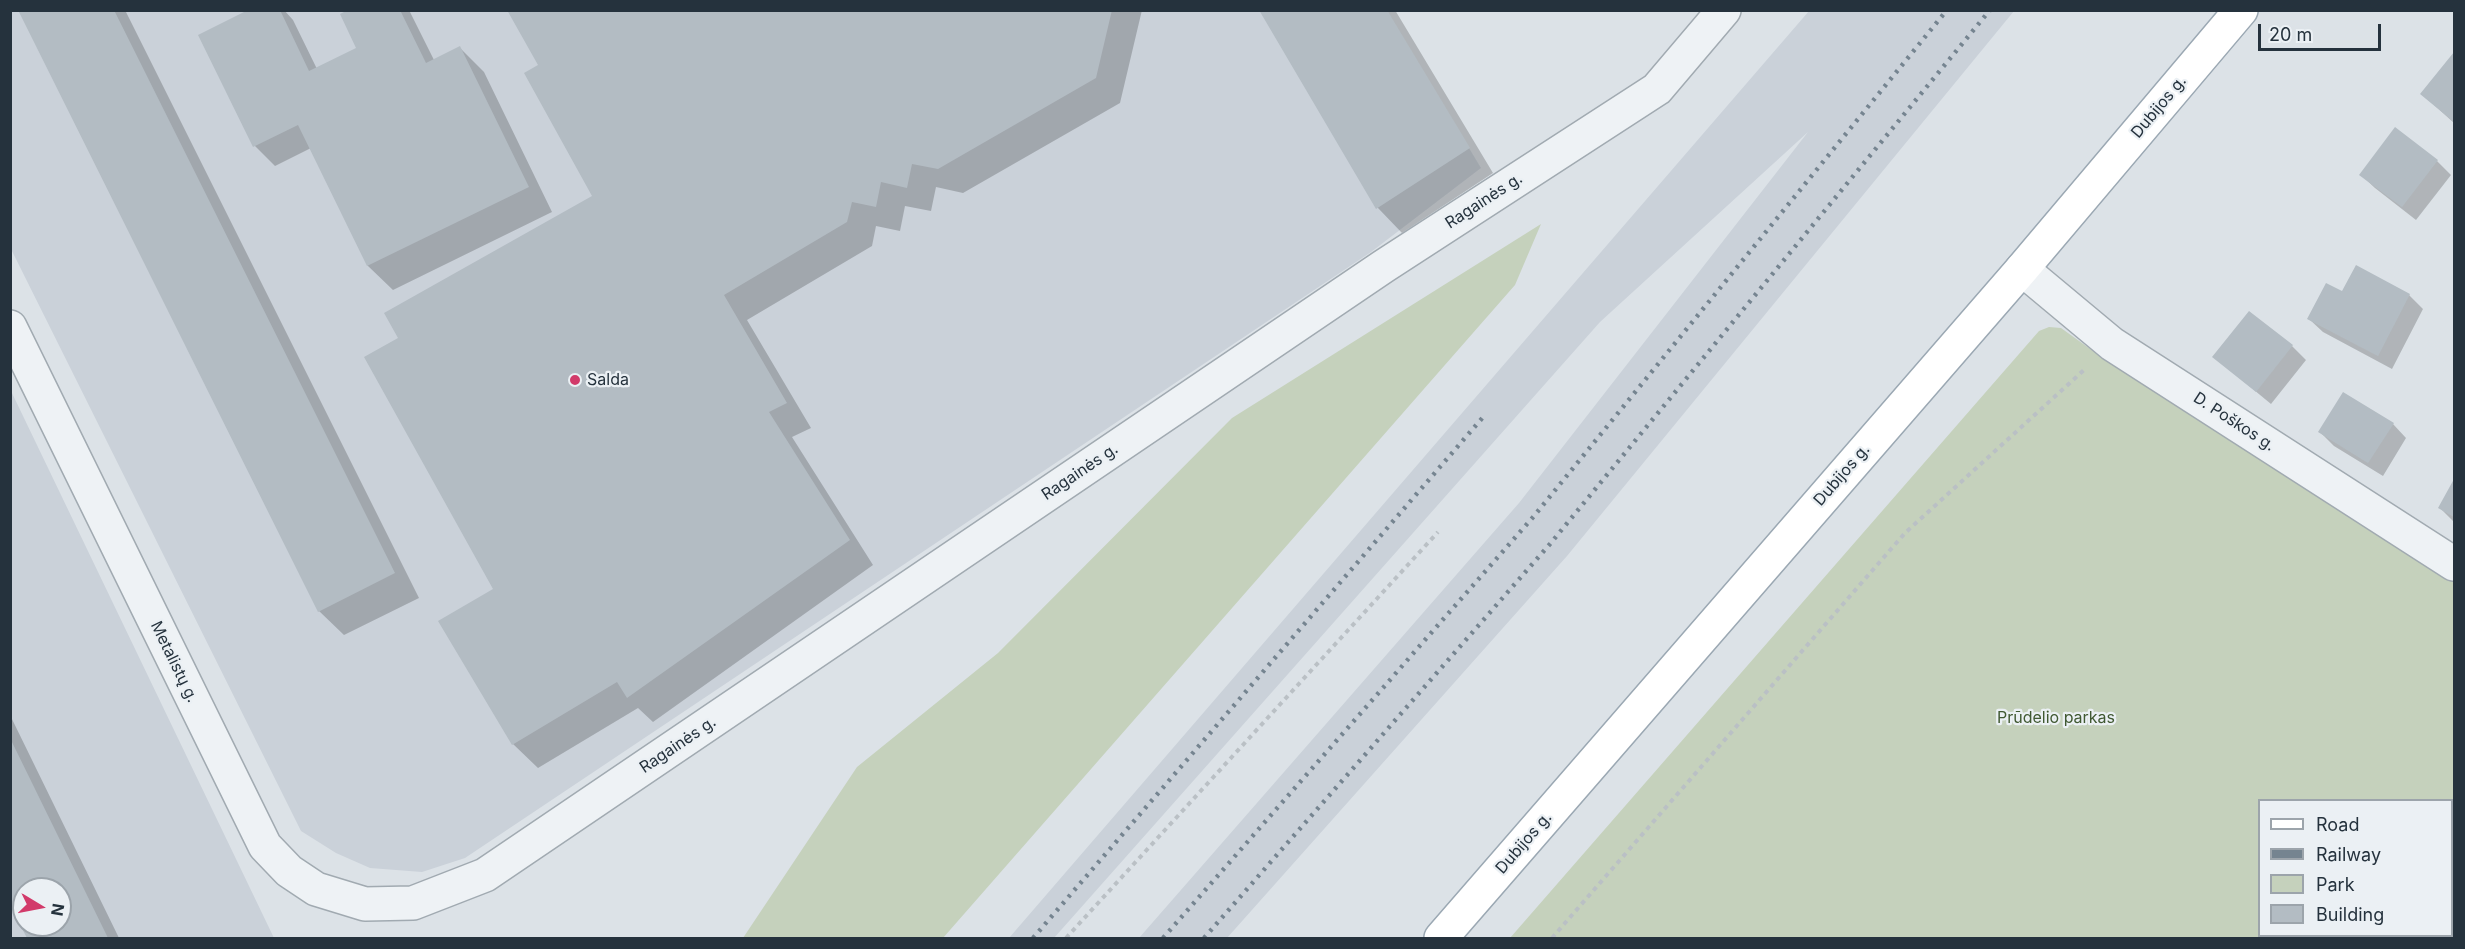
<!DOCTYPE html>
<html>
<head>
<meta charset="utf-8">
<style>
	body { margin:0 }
	#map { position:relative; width:2465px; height:949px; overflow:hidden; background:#dce2e7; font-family:Inter,sans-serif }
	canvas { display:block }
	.frame { position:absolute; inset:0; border:12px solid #25323d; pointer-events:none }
	.legend { position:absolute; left:2258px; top:799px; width:195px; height:138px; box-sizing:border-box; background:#ebf0f4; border:2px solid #9ca4ab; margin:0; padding:8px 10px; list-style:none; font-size:18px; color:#25323d }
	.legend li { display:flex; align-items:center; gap:12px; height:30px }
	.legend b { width:30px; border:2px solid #9ca4ab }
	.north { position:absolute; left:12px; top:877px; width:60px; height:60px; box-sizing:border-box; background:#ebf0f4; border:2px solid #9ca4ab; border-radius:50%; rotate:100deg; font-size:16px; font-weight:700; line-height:24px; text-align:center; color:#25323d }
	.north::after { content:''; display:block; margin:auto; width:21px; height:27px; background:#d23a6a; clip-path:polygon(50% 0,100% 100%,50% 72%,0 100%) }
	.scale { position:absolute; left:2258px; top:24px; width:123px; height:27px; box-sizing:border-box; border:3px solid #25323d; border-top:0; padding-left:8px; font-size:18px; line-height:21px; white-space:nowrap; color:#25323d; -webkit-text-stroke:4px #ebf0f4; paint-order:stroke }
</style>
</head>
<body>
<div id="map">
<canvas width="2465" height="949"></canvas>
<div class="frame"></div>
<ul class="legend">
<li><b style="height:8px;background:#fff"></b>Road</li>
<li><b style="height:8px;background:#758490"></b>Railway</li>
<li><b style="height:16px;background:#c5d1bc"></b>Park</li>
<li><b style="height:16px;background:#b3bcc3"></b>Building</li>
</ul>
<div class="north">N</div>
<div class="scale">20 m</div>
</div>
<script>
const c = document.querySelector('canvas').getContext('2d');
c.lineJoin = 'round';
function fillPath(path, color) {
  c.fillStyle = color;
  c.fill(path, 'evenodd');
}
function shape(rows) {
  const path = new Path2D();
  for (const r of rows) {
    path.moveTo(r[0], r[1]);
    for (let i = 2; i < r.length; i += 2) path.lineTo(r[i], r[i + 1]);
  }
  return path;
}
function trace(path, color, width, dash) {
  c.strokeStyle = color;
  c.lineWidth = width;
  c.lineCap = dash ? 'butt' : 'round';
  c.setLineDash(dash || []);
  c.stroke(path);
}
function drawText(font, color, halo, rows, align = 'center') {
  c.font = font + ' Inter,sans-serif';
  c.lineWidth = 4.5;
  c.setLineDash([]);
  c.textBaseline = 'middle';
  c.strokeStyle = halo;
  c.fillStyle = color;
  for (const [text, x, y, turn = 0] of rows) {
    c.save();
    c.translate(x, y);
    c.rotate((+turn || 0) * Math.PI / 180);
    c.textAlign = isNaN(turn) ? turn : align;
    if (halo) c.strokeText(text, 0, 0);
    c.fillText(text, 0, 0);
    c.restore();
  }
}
const built = shape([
	[11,11,1387,11,1481,168,1371,252,465,858,422,872,370,868,336,853,301,831,11,249],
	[1809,11,2014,11,1567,556,1227,938,1139,938,1519,503,1808,132,1600,322,1054,938,1009,938],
	[11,391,274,938,11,938],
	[24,889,60,889,60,925,24,925]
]);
const green = shape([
	[1541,224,1515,285,943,938,743,938,857,767,998,653,1232,418],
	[2049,327,2061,328,2107,361,2120,349,2454,564,2454,938,1510,938,2039,331],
	[2260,800,2452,800,2452,936,2260,936]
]);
const shadow = shape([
	[19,10,125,10,419,598,344,635,319,611],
	[252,10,284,10,293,20,317,69,358,49,351,10,409,10,434,60,460,48,484,72,552,212,393,290,368,266,311,148,275,166,255,146,200,36],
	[509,10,1142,10,1120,103,963,193,936,187,931,211,905,206,900,231,876,226,872,246,747,320,811,428,792,437,873,565,653,722,638,708,538,768,513,744,495,589,400,339,594,197,540,66],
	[1261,10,1395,10,1493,173,1402,233,1378,208],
	[2454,54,2454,123,2422,94],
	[2437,161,2451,175,2416,220,2375,188,2361,175],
	[2343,293,2409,295,2423,309,2392,369,2323,332,2309,319],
	[2292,346,2306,360,2271,404,2214,357],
	[2393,424,2406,438,2383,476,2334,446,2320,432],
	[2454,482,2454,522,2440,508],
	[10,715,119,938,28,938,10,902],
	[24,889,60,889,60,925,24,925]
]);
const building = shape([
	[18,10,114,10,395,573,318,612],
	[248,10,280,10,309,71,356,48,340,14,348,10,400,10,426,63,460,46,529,187,367,266,298,125,253,147,198,35],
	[507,10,1112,10,1096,78,938,169,912,164,907,188,881,182,876,207,852,202,847,222,724,295,787,403,769,412,850,540,627,698,617,682,512,745,438,621,493,589,364,357,398,338,384,313,592,196,524,73,538,65],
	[1259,10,1387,10,1470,148,1376,209],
	[2454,52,2454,122,2420,94],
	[2395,127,2438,160,2402,207,2359,175],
	[2356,265,2410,294,2378,356,2307,319,2326,283,2342,291],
	[2249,311,2293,345,2256,392,2212,357],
	[2343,392,2394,423,2368,463,2318,432],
	[2454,479,2454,517,2438,508],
	[10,738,108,938,27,938,10,906],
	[24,889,60,889,60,925,24,925]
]);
const path = shape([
	[1066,938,1438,532],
	[1552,938,1905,533,2084,370]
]);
const minor = shape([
	[2022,269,2112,344,2454,564],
	[10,327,265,846,289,871,316,889,365,904,413,903,485,875,1384,266,1657,89,1724,10]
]);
const major = shape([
	[1441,938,2022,269,2241,10]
]);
const rail = shape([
	[1033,938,1484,416],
	[1163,938,1534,516,1947,10],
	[1204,938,1550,544,1990,10]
]);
const markers = [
	[575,380,6,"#d23a6a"]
];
const streetNames = [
	["Dubijos g.",2159,107,-50],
	["Ragainės g.",1484,201,-33],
	["D. Poškos g.",2234,422,33],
	["Ragainės g.",1080,472,-34],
	["Dubijos g.",1842,475,-49],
	["Metalistų g.",174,662,64],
	["Ragainės g.",678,745,-34],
	["Dubijos g.",1524,843,-49]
];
const poiNames = [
	["Salda",587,380]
];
const parkNames = [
	["Prūdelio parkas",2056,718]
];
fillPath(built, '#cad1d9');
fillPath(green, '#c5d1bc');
fillPath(shadow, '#0003');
fillPath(building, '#b3bcc3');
trace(minor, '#a1aab1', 36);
trace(major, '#9ba8b3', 36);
trace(path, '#bac0c5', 4, [4.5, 4.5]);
trace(minor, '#eef2f5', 33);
trace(major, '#fff', 33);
trace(rail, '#758490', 4.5, [3, 6]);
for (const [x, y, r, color] of markers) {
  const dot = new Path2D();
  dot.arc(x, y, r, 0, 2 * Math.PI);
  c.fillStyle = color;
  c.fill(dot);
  trace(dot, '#ebf0f4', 2);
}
drawText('16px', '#25323d', '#ebf0f4', streetNames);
drawText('16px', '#25323d', '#ebf0f4', poiNames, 'left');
drawText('16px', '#405932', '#ebf0f4', parkNames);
</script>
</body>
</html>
